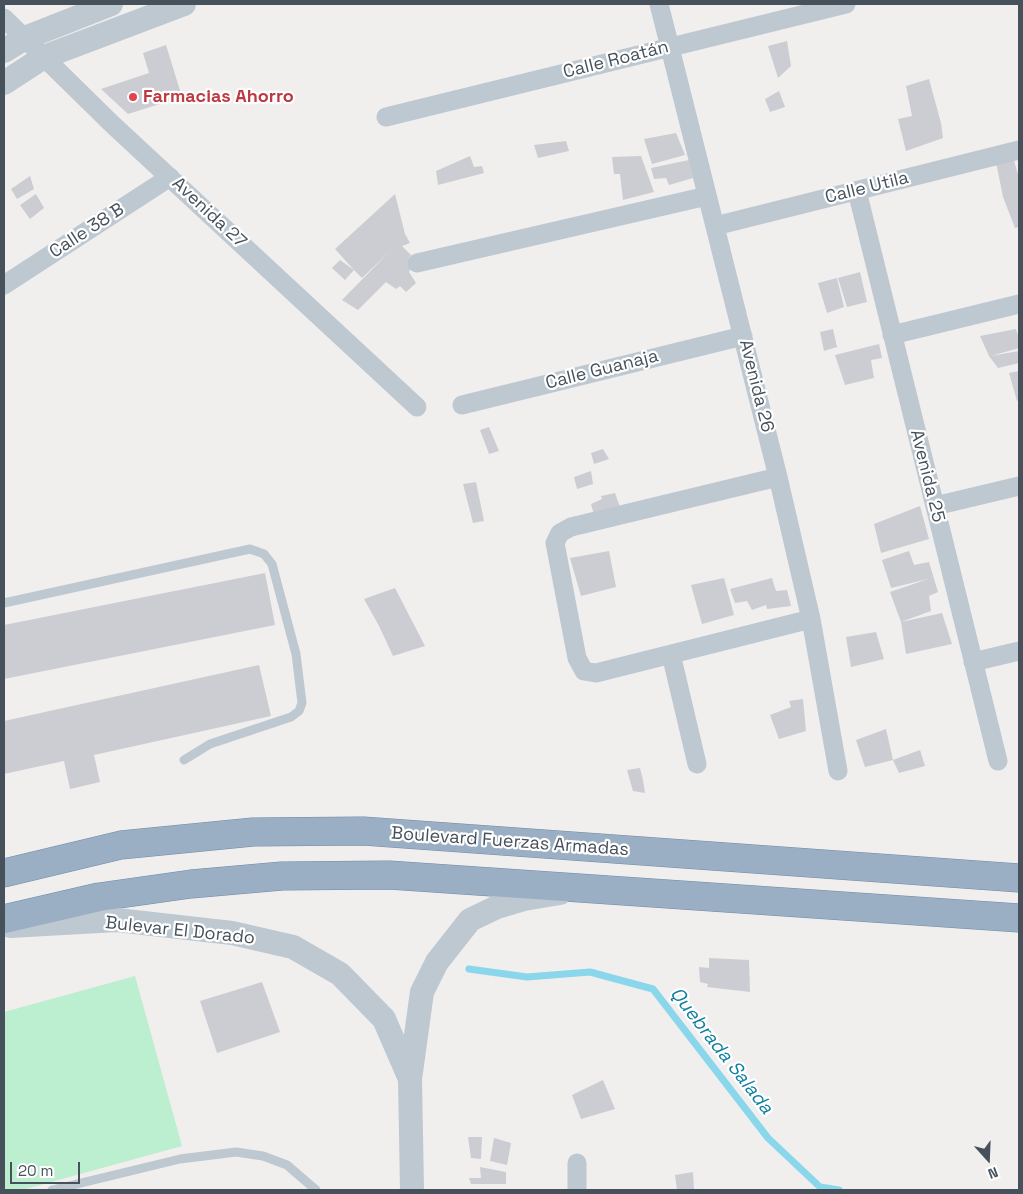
<!DOCTYPE html>
<html>
<head>
<meta charset="utf-8">
<style>
	body { margin:0 }
	#map { position:relative; width:1023px; height:1194px; overflow:hidden; background:#f1eeee; font-family:"Space Grotesk",sans-serif }
	canvas { display:block }
	.frame { position:absolute; inset:0; border:5px solid #46515b; pointer-events:none }
	.north { position:absolute; left:963px; top:1134px; width:50px; height:50px; -webkit-text-stroke:4px #fff; paint-order:stroke; rotate:160deg; font-size:14px; font-weight:700; line-height:20px; text-align:center; color:#46515b }
	.north::after { content:''; display:block; margin:auto; width:18px; height:22px; background:#46515b; clip-path:polygon(50% 0,100% 100%,50% 72%,0 100%) }
	.scale { position:absolute; left:10px; top:1162px; width:70px; height:22px; box-sizing:border-box; border:2px solid #46515b; border-top:0; padding-left:6px; font-size:15px; line-height:18px; white-space:nowrap; color:#46515b; -webkit-text-stroke:4px #fff; paint-order:stroke }
</style>
</head>
<body>
<div id="map">
<canvas width="1023" height="1194"></canvas>
<div class="frame"></div>
<div class="north">N</div>
<div class="scale">20 m</div>
</div>
<script>
const c = document.querySelector('canvas').getContext('2d');
c.lineJoin = 'round';
function fillPath(path, color) {
  c.fillStyle = color;
  c.fill(path, 'evenodd');
}
function shape(rows) {
  const path = new Path2D();
  for (const r of rows) {
    path.moveTo(r[0], r[1]);
    for (let i = 2; i < r.length; i += 2) path.lineTo(r[i], r[i + 1]);
  }
  return path;
}
function trace(path, color, width, dash) {
  c.strokeStyle = color;
  c.lineWidth = width;
  c.lineCap = dash ? 'butt' : 'round';
  c.setLineDash(dash || []);
  c.stroke(path);
}
function drawText(font, color, halo, rows, align = 'center') {
  c.font = font + ' "Space Grotesk",sans-serif';
  c.lineWidth = 4.5;
  c.setLineDash([]);
  c.textBaseline = 'middle';
  c.strokeStyle = halo;
  c.fillStyle = color;
  for (const [text, x, y, turn = 0] of rows) {
    c.save();
    c.translate(x, y);
    c.rotate((+turn || 0) * Math.PI / 180);
    c.textAlign = isNaN(turn) ? turn : align;
    if (halo) c.strokeText(text, 0, 0);
    c.fillText(text, 0, 0);
    c.restore();
  }
}
const green = shape([
	[135,976,182,1146,22,1190,4,1190,4,1012]
]);
const stream = shape([
	[469,969,527,977,590,972,653,989,768,1138,820,1187,839,1190]
]);
const building = shape([
	[787,41,791,66,778,78,768,46],
	[166,45,182,97,128,114,101,89,149,73,143,53],
	[929,79,941,123,943,138,906,151,898,119,912,116,906,86],
	[779,91,785,107,770,112,765,99],
	[676,133,685,155,652,164,644,139],
	[566,141,569,151,538,158,534,145],
	[470,156,474,167,482,166,484,173,438,185,436,171],
	[641,156,654,192,623,200,620,174,614,174,612,157],
	[1013,157,1019,178,1019,227,1015,228,1003,197,996,162],
	[689,160,693,178,669,185,666,178,654,179,651,168],
	[30,176,34,189,17,199,11,189],
	[36,194,44,208,30,219,20,205],
	[395,194,405,234,410,243,402,246,411,255,408,259,413,265,409,272,416,283,406,292,400,286,396,289,386,282,358,310,342,300,390,251,362,278,354,270,345,280,332,268,340,260,354,270,335,249],
	[860,272,867,302,847,307,838,278],
	[837,278,844,307,827,313,818,283],
	[833,329,837,347,824,351,820,332],
	[1016,329,1019,339,1019,348,991,356,1019,351,1019,363,998,368,989,356,980,336],
	[879,344,882,358,871,360,874,378,845,385,835,355],
	[1019,371,1019,400,1017,401,1009,373],
	[489,427,499,451,489,454,480,430],
	[603,449,609,459,594,464,591,453],
	[591,471,593,484,577,489,574,477],
	[476,482,484,521,473,523,463,484],
	[615,493,620,507,594,515,591,504,602,499,601,496],
	[920,506,929,539,881,553,874,524],
	[609,551,616,587,581,596,570,558],
	[909,551,914,565,929,562,938,592,929,596,931,611,901,622,890,592,928,579,891,588,882,560],
	[265,573,275,625,4,679,4,625],
	[724,578,734,615,702,624,691,585],
	[772,578,776,591,787,590,791,606,767,609,766,605,752,610,747,601,735,603,730,589],
	[395,588,425,646,393,656,379,626,364,599],
	[942,613,952,644,906,654,901,622],
	[876,632,884,659,851,667,846,637],
	[259,665,271,716,94,755,100,782,70,789,64,761,4,774,4,721],
	[803,699,806,731,779,739,770,715,791,707,789,701],
	[886,729,893,760,865,767,856,740],
	[920,750,925,766,899,773,893,760],
	[640,768,643,780,645,793,633,791,627,770],
	[709,958,749,960,750,992,707,987,708,984,700,982,699,967,709,968],
	[262,982,280,1032,217,1053,200,1001],
	[603,1080,615,1109,581,1119,572,1095],
	[468,1137,482,1137,481,1159,471,1158],
	[494,1138,511,1143,507,1165,490,1161],
	[480,1167,506,1172,506,1184,471,1184,469,1178,481,1178],
	[693,1172,694,1190,677,1190,675,1175]
]);
const service = shape([
	[4,603,250,549,264,554,272,564,296,654,302,703,299,711,291,717,210,744,184,760],
	[52,1190,180,1159,236,1152,263,1156,287,1165,316,1190]
]);
const minor = shape([
	[659,4,778,477,811,619,838,771],
	[4,18,112,124,417,407],
	[386,117,846,4],
	[857,191,998,761],
	[715,226,1019,150],
	[417,263,707,196],
	[4,285,170,177],
	[892,335,1019,304],
	[462,405,743,336],
	[778,477,571,527,560,533,555,543,577,658,584,671,596,673,811,619],
	[935,506,1019,486],
	[671,654,697,764],
	[973,662,1019,651],
	[577,1190,577,1163]
]);
const tertiary = shape([
	[4,51,25,38,111,4],
	[4,83,44,57,184,4],
	[10,926,117,920,232,933,293,947,340,974,384,1019,410,1079],
	[412,1190,410,1079,422,992,437,962,470,920,497,907,524,899,560,893]
]);
const trunk = shape([
	[4,873,121,845,253,832,363,831,1019,878],
	[4,919,99,897,191,884,282,876,389,875,1019,918]
]);
const markers = [
	[133,97,5,"#e0444e"]
];
const streetNames = [
	["Calle Roatán",616,60,-14],
	["Calle Utila",867,188,-14],
	["Avenida 27",209,213,43],
	["Calle 38 B",87,231,-33],
	["Calle Guanaja",602,370,-14],
	["Avenida 26",756,386,76],
	["Avenida 25",927,476,76],
	["Boulevard Fuerzas Armadas",510,842,4],
	["Bulevar El Dorado",180,931,6]
];
const healthNames = [
	["Farmacias Ahorro",143,97]
];
const waterNames = [
	["Quebrada Salada",721,1051,52]
];
fillPath(green, '#bceed0');
trace(stream, '#8ad6eb', 7);
fillPath(building, '#cbcdd3');
trace(trunk, '#718ba8', 29);
trace(service, '#bec8d0', 9);
trace(minor, '#bec8d0', 19);
trace(tertiary, '#bec8d0', 24);
trace(trunk, '#9aaec4', 28);
for (const [x, y, r, color] of markers) {
  const dot = new Path2D();
  dot.arc(x, y, r, 0, 2 * Math.PI);
  c.fillStyle = color;
  c.fill(dot);
  trace(dot, '#fff', 2);
}
drawText('18px', '#46515b', '#fff', streetNames);
drawText('bold 18px', '#be3a42', '#fff', healthNames, 'left');
drawText('italic 19px', '#0e809f', '#fff', waterNames);
</script>
</body>
</html>
